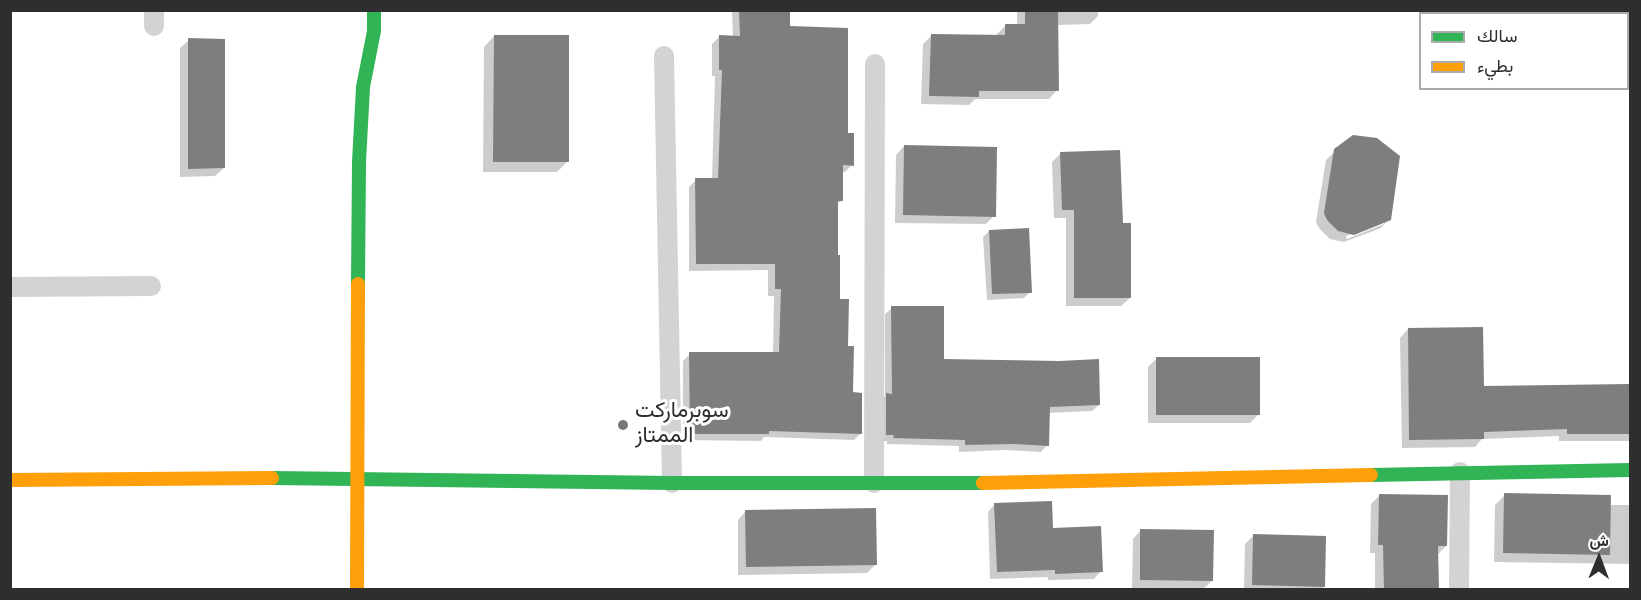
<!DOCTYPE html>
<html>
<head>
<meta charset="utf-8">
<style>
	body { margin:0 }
	#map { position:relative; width:1641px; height:600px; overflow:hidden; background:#fff; font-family:"Titillium Web",Vazirmatn,sans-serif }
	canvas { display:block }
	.frame { position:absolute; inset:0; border:12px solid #2e2e2e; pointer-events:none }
	.legend { position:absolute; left:1419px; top:12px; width:210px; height:78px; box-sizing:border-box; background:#fff; border:2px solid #ababab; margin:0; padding:8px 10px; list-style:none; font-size:18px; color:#2e2e2e }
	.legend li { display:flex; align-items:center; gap:12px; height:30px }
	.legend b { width:30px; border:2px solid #ababab }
	.north { position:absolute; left:1569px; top:528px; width:60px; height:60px; -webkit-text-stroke:4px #fff; paint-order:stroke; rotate:1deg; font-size:16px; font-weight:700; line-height:24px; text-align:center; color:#2e2e2e }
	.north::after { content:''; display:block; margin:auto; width:21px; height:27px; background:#2e2e2e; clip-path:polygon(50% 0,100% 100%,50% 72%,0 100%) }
</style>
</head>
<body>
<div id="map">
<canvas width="1641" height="600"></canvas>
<div class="frame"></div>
<ul class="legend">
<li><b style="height:8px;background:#30b455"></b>سالك</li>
<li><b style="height:8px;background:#ff9f0a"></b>بطيء</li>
</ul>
<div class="north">ش</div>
</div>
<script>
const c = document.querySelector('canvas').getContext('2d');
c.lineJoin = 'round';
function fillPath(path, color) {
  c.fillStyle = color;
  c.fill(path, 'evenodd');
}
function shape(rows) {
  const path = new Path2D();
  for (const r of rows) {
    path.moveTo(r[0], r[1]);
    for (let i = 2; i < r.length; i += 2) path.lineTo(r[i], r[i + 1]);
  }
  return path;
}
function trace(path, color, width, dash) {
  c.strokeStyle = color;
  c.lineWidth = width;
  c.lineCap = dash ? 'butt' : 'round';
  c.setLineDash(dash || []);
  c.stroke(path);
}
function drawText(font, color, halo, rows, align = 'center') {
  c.font = font + ' "Titillium Web",Vazirmatn,sans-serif';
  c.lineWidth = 6;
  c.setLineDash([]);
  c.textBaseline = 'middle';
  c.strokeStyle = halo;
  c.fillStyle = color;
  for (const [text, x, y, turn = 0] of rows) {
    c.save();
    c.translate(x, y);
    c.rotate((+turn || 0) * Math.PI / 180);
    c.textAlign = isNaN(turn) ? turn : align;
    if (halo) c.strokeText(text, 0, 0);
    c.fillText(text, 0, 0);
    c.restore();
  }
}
const shadow = shape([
	[732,10,788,10,789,28,847,134,852,165,845,172,841,172,841,201,836,205,838,300,851,394,861,433,854,440,764,437,761,441,683,440,683,361,690,354,773,354,774,296,768,296,768,270,689,271,689,187,696,180,712,180,715,76,712,76,712,44,719,37,733,37],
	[1017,10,1098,10,1098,16,1090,24,1057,25,1057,90,1049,99,975,99,969,105,921,104,923,44,932,35,997,37,997,34,1006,25,1017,25],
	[494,36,567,162,557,172,483,172,484,47],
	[189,40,224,168,215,176,180,177,180,48],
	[904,146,994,216,986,224,895,223,896,155],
	[1335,151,1389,219,1381,228,1344,242,1330,239,1319,228,1316,222,1326,160],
	[1384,221,1384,224,1347,239,1346,236],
	[1060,154,1121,225,1130,298,1121,306,1066,306,1066,218,1054,218,1052,162],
	[989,231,1030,292,1024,298,987,300,983,237],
	[892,308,942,360,1099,405,1092,411,1048,413,1047,445,1041,452,1006,450,959,452,959,446,887,444,887,441,880,441,880,402,885,396,885,314],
	[1408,329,1482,388,1630,386,1630,441,1559,441,1559,436,1482,439,1475,447,1402,448,1400,338],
	[1156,359,1259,414,1250,423,1148,423,1148,367],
	[1505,495,1609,505,1630,505,1630,564,1494,562,1495,505],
	[1379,496,1446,546,1437,555,1438,590,1375,590,1375,553,1370,553,1371,504],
	[995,504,1052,530,1101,571,1094,579,1048,580,1048,577,990,579,988,512],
	[746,511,875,565,867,573,738,575,738,520],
	[1141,530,1212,581,1203,589,1132,588,1133,539],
	[1253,536,1324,586,1320,590,1244,590,1245,544]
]);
const building = shape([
	[739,10,790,10,790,26,848,28,848,133,854,133,854,166,843,165,843,201,838,201,838,255,840,255,840,299,849,299,848,346,854,346,853,392,862,393,862,434,769,431,769,434,690,434,689,352,779,352,781,289,775,289,775,264,696,264,695,178,718,178,722,70,719,70,719,35,740,36],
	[1025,10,1058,10,1059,91,979,91,979,97,929,96,931,34,1005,35,1005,24,1025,24],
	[494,35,569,35,569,162,493,162],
	[188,38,225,39,225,168,188,169],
	[1353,135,1377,138,1400,156,1391,220,1354,235,1338,231,1327,220,1324,213,1334,149],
	[904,145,997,147,996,217,903,215],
	[1120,150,1123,223,1131,223,1131,298,1074,298,1074,210,1062,210,1060,152],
	[1029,228,1032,293,992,294,989,230],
	[891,306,944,306,944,359,1059,361,1099,359,1100,405,1050,407,1049,446,1014,444,965,445,965,440,893,438,894,435,886,435,886,393,892,394],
	[1483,327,1484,386,1630,384,1630,434,1567,434,1567,429,1484,432,1484,439,1409,440,1408,328],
	[1156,357,1260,357,1260,415,1156,415],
	[1504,493,1611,495,1610,555,1503,553],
	[1379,494,1448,495,1447,546,1438,546,1439,590,1384,590,1383,545,1378,545],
	[1052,501,1053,528,1101,526,1103,572,1055,574,1055,570,997,572,994,503],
	[876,508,877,565,746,567,745,510],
	[1140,529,1214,530,1213,581,1140,580],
	[1253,534,1326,536,1325,587,1252,585]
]);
const street = shape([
	[154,10,154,26],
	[664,56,672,483],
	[10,287,151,286],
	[874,483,875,64],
	[1459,590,1460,472]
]);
const fast = shape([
	[358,284,359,162,363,87,374,31,374,10],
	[1371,475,1630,470],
	[272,478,672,483,983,483]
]);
const slow = shape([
	[10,480,272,478],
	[983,483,1371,475],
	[357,590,358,284]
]);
const markers = [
	[623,425,6,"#777"]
];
const poiNames = [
	["سوبرماركت",635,412],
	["الممتاز",635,437]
];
fillPath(shadow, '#0003');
fillPath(building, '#7e7e7e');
trace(street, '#d3d3d3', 20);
trace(fast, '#30b455', 14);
trace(slow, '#ff9f0a', 14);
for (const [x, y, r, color] of markers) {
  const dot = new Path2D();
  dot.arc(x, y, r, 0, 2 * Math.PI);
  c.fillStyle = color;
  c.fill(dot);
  trace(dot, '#fff', 2);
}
drawText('22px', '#2e2e2e', '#fff', poiNames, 'left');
</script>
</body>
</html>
